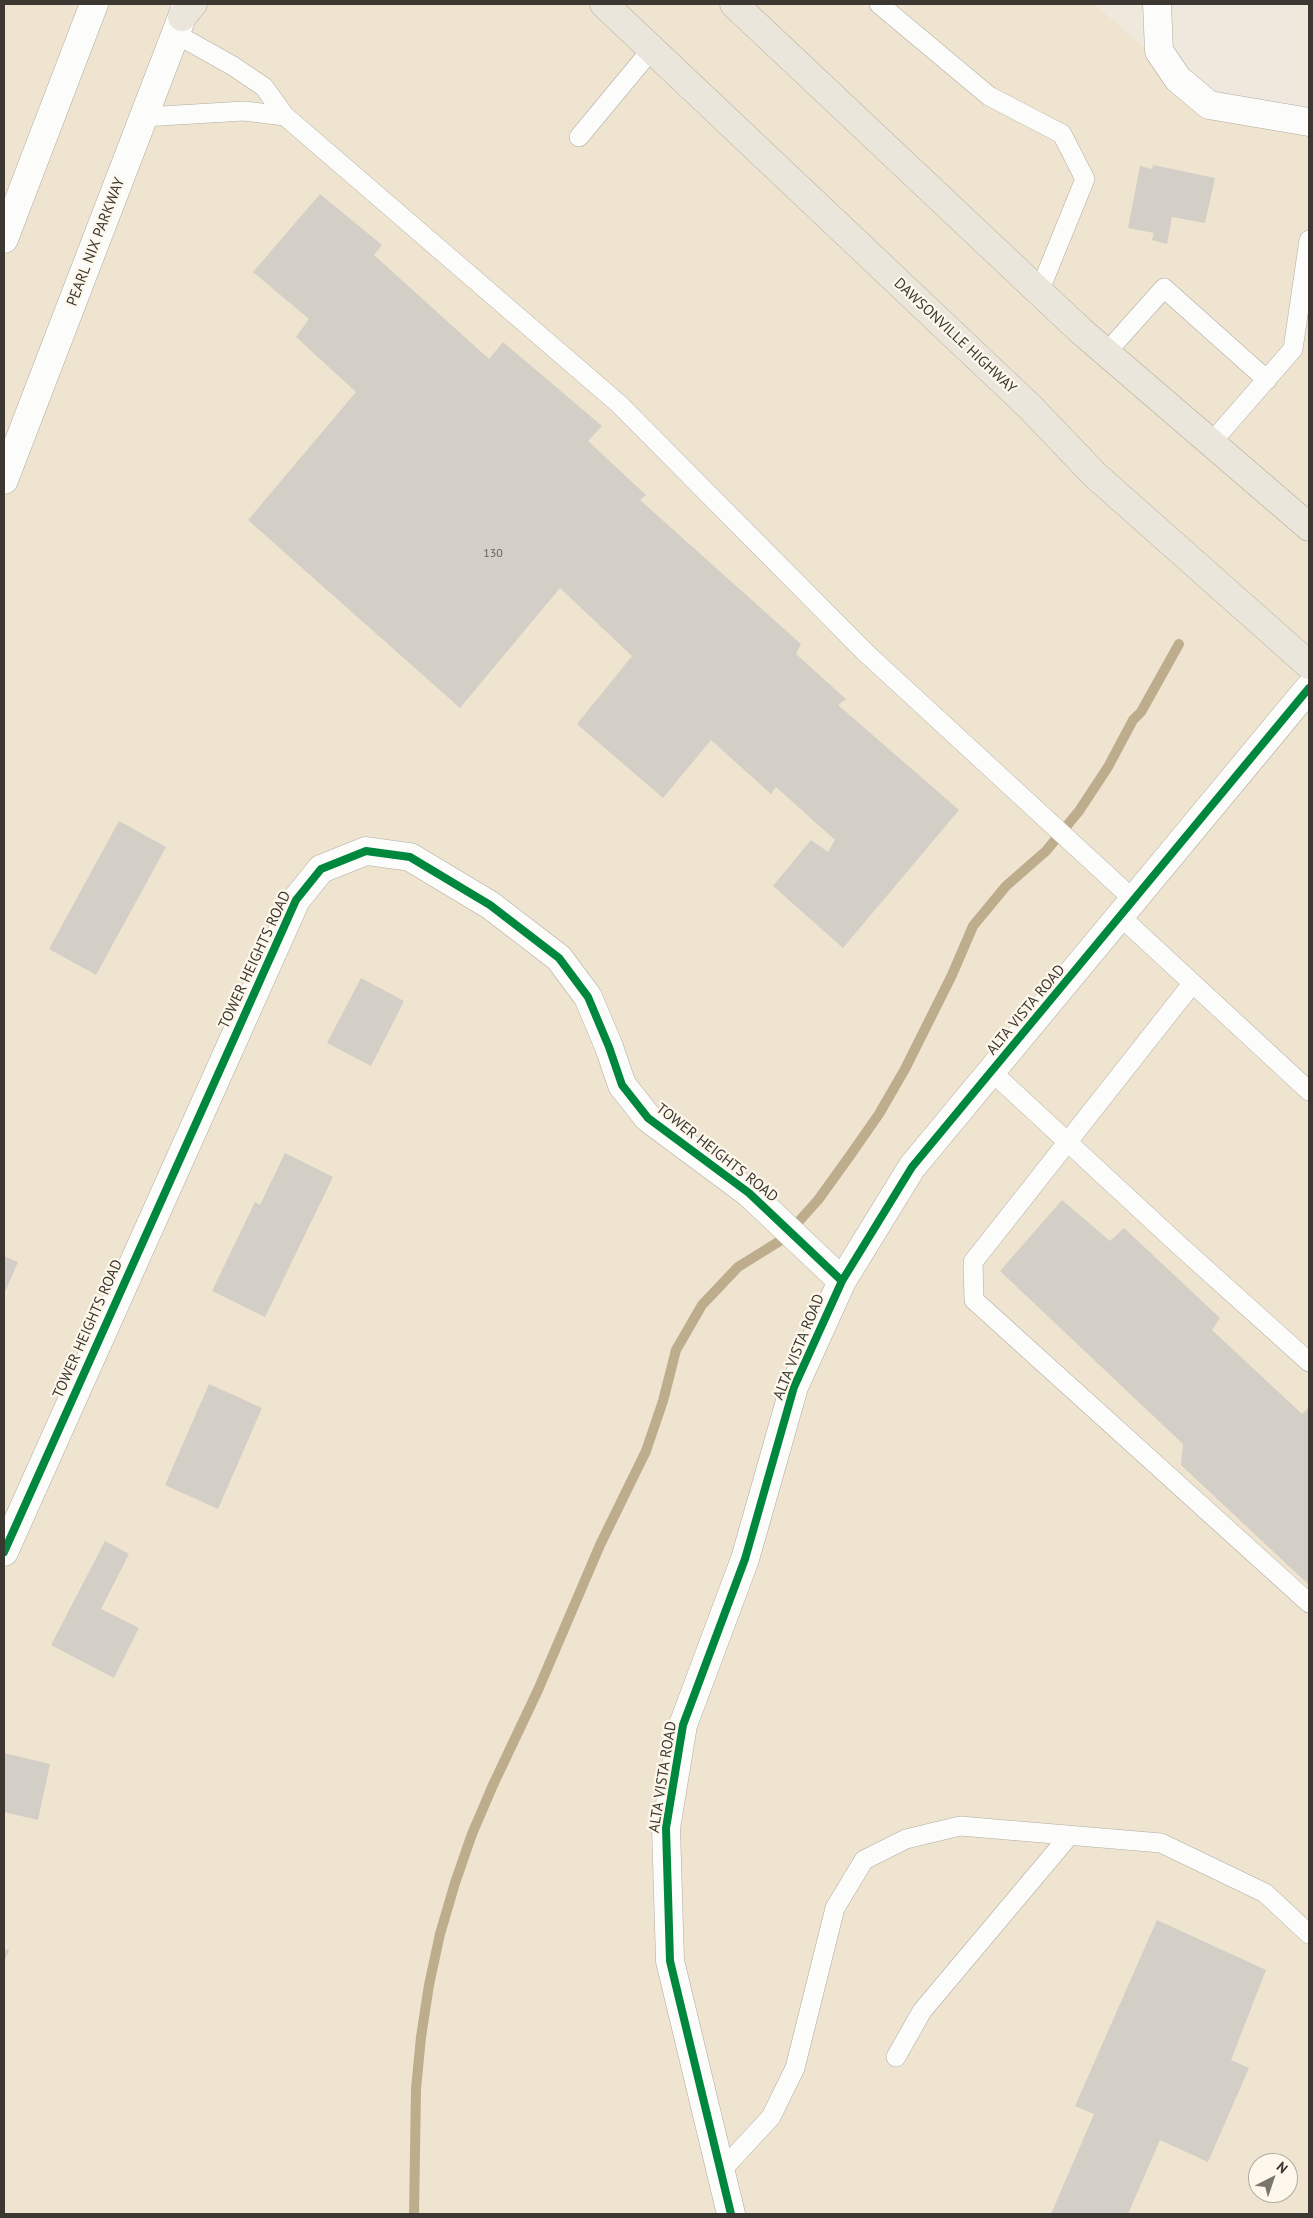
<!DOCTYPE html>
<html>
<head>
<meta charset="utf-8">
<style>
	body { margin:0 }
	#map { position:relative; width:1313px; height:2218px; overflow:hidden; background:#eee8dd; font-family:"PT Sans",sans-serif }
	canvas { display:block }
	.frame { position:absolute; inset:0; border:5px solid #3c3831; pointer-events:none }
	.north { position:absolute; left:1248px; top:2153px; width:50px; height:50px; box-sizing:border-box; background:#fef8ec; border:1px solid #b0aba1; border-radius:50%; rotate:41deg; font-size:14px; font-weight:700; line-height:20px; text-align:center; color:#3c3831 }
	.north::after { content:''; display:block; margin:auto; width:18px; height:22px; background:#7a766d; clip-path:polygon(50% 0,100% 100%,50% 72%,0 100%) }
</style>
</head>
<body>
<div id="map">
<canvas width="1313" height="2218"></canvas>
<div class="frame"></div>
<div class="north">N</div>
</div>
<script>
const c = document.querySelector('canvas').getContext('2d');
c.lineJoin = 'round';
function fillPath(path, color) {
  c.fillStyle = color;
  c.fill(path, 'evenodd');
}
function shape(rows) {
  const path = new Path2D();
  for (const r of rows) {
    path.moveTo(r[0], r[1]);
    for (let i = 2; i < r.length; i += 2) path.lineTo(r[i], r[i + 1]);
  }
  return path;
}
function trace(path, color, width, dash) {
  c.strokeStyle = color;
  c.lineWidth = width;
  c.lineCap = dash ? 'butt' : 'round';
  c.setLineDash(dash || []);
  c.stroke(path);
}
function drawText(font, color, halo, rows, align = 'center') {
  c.font = font + ' "PT Sans",sans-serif';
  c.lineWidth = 4.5;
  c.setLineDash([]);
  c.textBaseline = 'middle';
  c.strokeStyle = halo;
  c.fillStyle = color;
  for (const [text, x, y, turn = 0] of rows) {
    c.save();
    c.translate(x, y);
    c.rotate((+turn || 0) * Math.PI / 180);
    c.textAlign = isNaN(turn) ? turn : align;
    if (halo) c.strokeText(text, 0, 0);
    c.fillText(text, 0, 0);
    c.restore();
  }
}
const built = shape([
	[4,4,1094,4,1201,97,1309,120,1309,2214,4,2214],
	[1258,2163,1288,2163,1288,2193,1258,2193]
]);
const stream = shape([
	[414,2214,416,2089,421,2037,429,1985,440,1934,455,1883,472,1834,493,1785,538,1690,600,1545,646,1451,663,1401,676,1350,702,1305,738,1267,783,1239,818,1200,849,1157,879,1114,905,1069,952,975,973,926,1006,886,1046,851,1079,811,1108,767,1133,720,1141,712,1179,644]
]);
const building = shape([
	[1153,165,1215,178,1205,223,1172,217,1167,244,1152,240,1154,233,1128,228,1140,166,1152,169],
	[320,194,382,245,374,255,489,359,503,342,602,426,588,441,646,495,640,500,801,644,796,654,846,699,838,705,959,810,843,948,773,886,811,840,828,852,835,840,776,787,771,794,711,740,663,798,577,724,632,656,560,588,460,708,248,520,356,392,296,337,309,319,253,272],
	[119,821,166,847,96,975,49,949],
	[361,978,404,1001,371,1066,327,1043],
	[285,1153,333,1177,265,1317,212,1291,255,1202,260,1205],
	[1062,1200,1110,1241,1124,1228,1220,1318,1212,1330,1302,1414,1309,1407,1309,1585,1181,1465,1183,1444,1000,1271],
	[4,1256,18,1262,4,1294],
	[209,1384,262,1408,218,1509,165,1485],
	[105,1541,129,1554,101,1609,139,1628,114,1678,51,1645],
	[4,1753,50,1764,38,1820,4,1812],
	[1157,1920,1266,1970,1231,2060,1249,2068,1208,2162,1160,2140,1128,2214,1051,2214,1094,2114,1075,2106],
	[4,1949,9,1950,4,1962]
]);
const lane = shape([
	[879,4,989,96,1062,134,1085,179,1039,292],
	[176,34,233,66,264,87,285,116,619,404,866,653,1134,900],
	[144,117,244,111,285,116],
	[579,137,652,49],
	[1106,353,1164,288,1267,380],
	[1211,443,1293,349,1309,240],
	[1120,916,1309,1091],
	[1192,984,973,1262,974,1300,1309,1603],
	[992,1072,1180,1246,1309,1362],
	[896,2057,922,2011,1069,1836],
	[721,2171,771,2117,795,2068,835,1908,864,1860,906,1839,960,1826,1161,1843,1265,1893,1309,1934]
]);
const street = shape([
	[4,1552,296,900,321,869,366,851,410,857,490,905,559,958,588,997,609,1047,622,1085,648,1118,749,1193,842,1281],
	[731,2214,670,1961,666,1828,683,1725,745,1559,794,1387,842,1281,912,1167,1309,688]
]);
const secondary = shape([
	[1157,4,1159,51,1178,79,1209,105,1309,122],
	[4,239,94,4],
	[4,480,187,4]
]);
const primary = shape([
	[604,4,1029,406,1095,475,1309,665],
	[734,4,1081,331,1309,527],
	[182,17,193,4]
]);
const cycleway = shape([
	[4,1552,296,900,321,869,366,851,410,857,490,905,559,958,588,997,609,1047,622,1085,648,1118,749,1193,842,1281],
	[731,2214,670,1961,666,1828,683,1725,745,1559,794,1387,842,1281,912,1167,1309,688]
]);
const numberNames = [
	["130",493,554]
];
const streetNames = [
	["PEARL NIX PARKWAY",96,242,-69],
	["DAWSONVILLE HIGHWAY",955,336,43],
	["TOWER HEIGHTS ROAD",255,960,-65],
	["ALTA VISTA ROAD",1026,1010,-50],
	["TOWER HEIGHTS ROAD",717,1153,38],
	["TOWER HEIGHTS ROAD",88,1329,-66],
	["ALTA VISTA ROAD",799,1347,-68],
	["ALTA VISTA ROAD",663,1777,-81]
];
fillPath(built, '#eee4d0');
trace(stream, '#bead8c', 10);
fillPath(building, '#d4cfc6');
trace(lane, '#b0aca3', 20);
trace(street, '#b0aca3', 29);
trace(secondary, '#b0aca3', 29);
trace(primary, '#b2a995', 29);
trace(lane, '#fcfcfa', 19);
trace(street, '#fcfcfa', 28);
trace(secondary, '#fcfcfa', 28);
trace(primary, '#ebe6dc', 28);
trace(cycleway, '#00873e', 8);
drawText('12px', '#645f58', null, numberNames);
drawText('15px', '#3c3831', '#fef8ec', streetNames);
</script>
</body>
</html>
